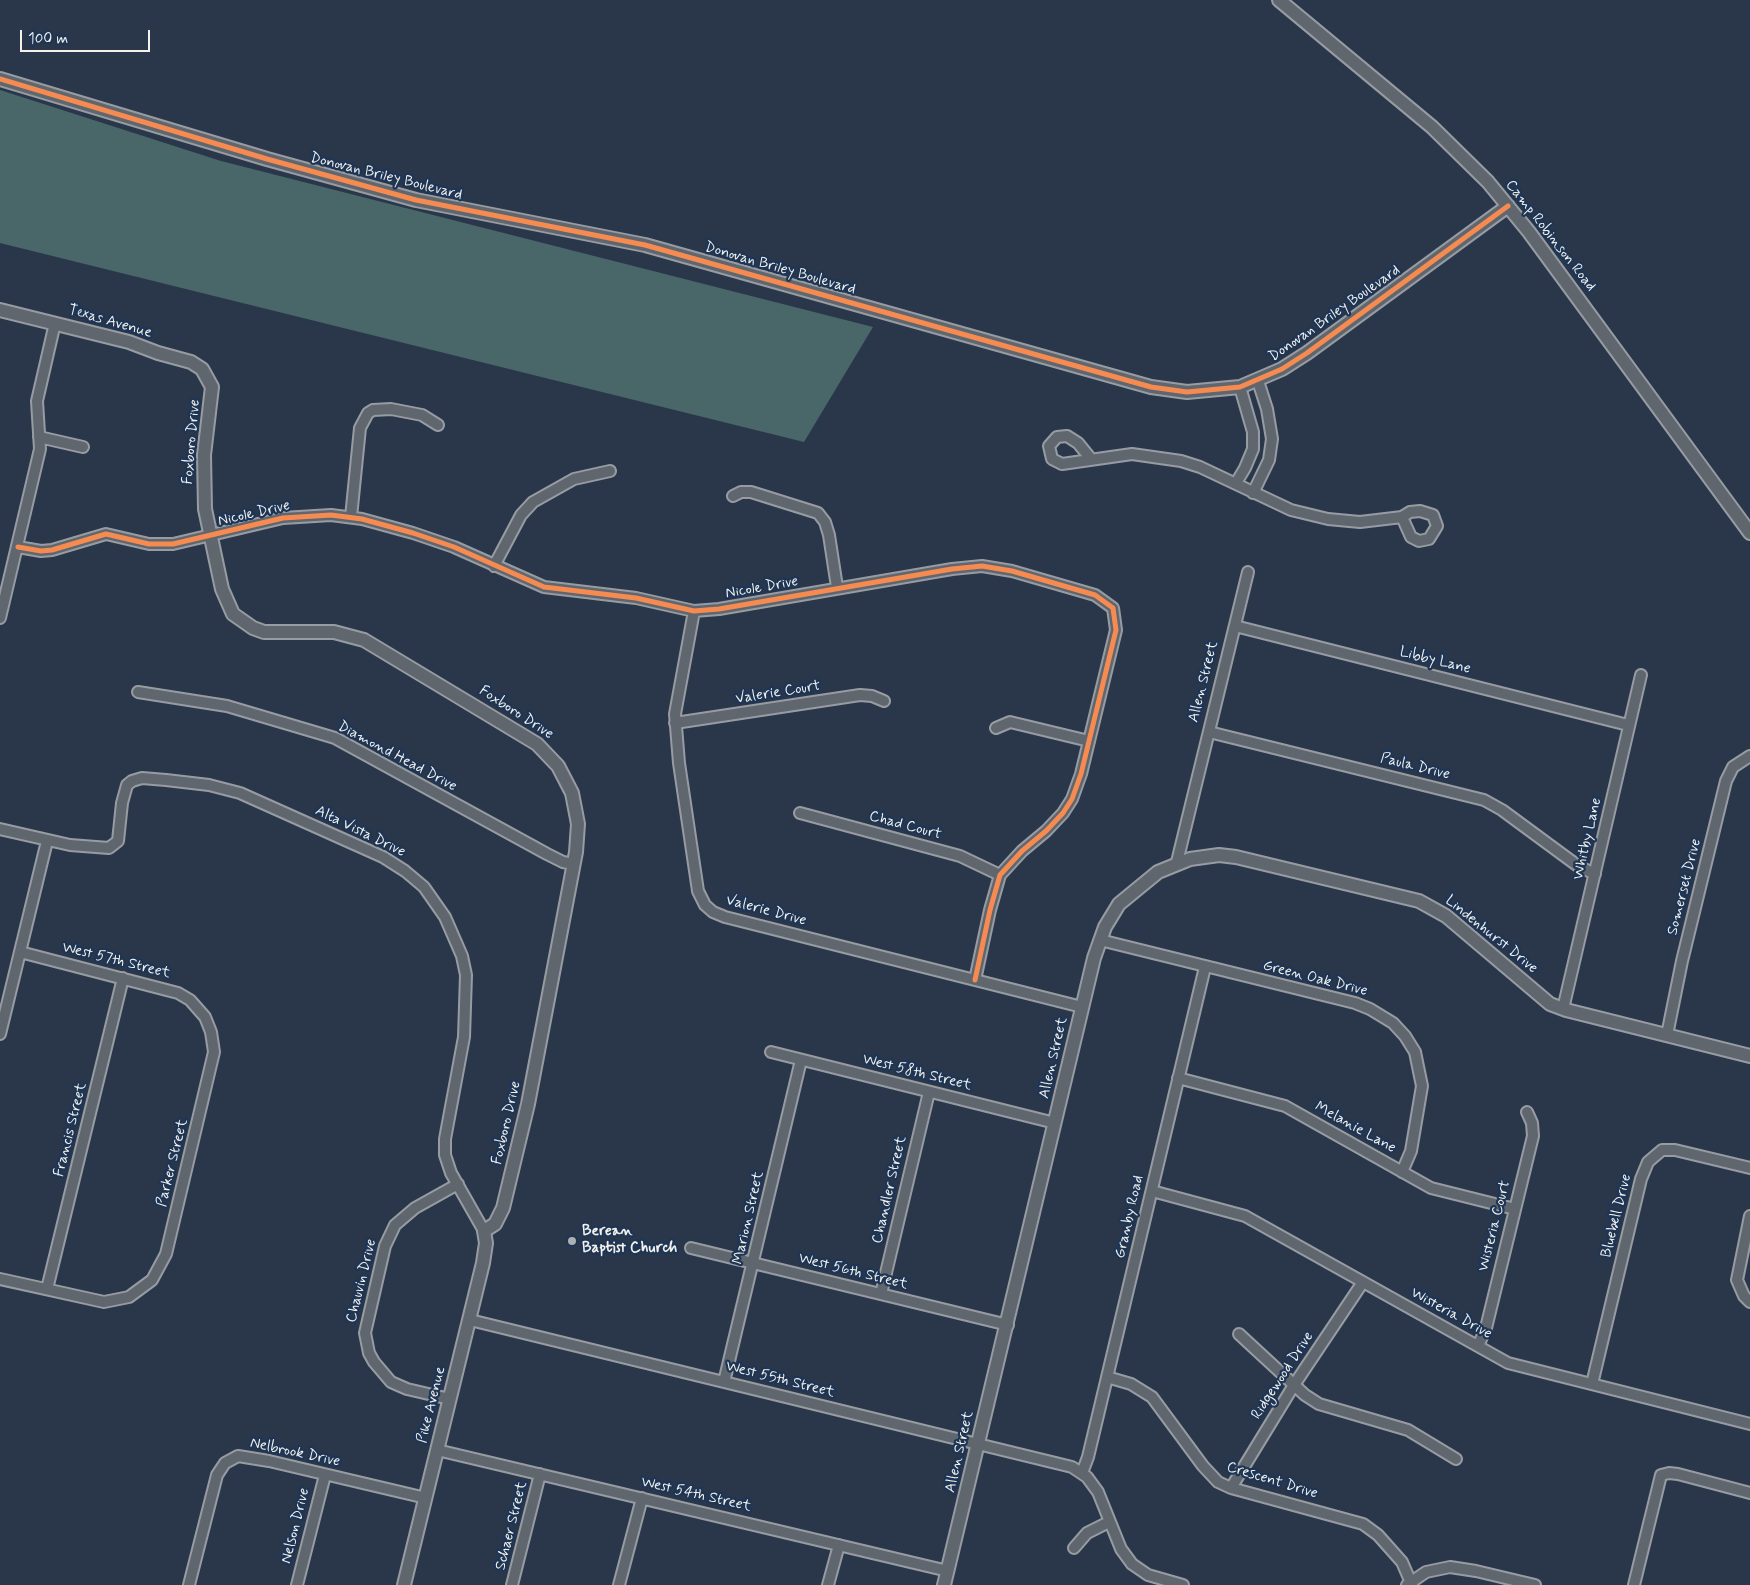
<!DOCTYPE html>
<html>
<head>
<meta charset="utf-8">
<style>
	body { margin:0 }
	#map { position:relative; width:1750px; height:1585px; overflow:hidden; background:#2a374a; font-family:Mynerve,sans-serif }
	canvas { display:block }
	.scale { position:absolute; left:20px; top:30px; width:130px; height:22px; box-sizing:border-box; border:2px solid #f4f1e8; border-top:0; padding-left:6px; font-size:15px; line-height:18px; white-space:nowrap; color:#f4f1e8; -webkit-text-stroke:4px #1d3557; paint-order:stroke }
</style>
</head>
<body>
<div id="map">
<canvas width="1750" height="1585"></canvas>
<div class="scale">100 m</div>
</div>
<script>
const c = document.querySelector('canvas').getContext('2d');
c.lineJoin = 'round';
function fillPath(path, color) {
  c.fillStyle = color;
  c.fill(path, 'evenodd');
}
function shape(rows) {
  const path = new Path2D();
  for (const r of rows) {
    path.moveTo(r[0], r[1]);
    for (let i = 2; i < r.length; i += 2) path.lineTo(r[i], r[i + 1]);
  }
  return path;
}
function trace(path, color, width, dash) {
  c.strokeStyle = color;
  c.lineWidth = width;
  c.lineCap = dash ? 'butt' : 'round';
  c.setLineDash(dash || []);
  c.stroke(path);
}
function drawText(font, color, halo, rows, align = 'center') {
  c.font = font + ' Mynerve,sans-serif';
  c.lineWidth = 4.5;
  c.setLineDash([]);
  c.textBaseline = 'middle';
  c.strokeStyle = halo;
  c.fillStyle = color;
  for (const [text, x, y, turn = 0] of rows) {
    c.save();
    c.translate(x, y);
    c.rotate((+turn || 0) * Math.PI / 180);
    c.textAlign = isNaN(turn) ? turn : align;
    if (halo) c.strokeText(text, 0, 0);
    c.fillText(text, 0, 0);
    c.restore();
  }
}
const green = shape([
	[0,90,221,161,873,327,804,442,0,243]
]);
const minor = shape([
	[39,437,83,447],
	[1091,459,1078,443,1067,436,1057,437,1049,446,1052,459,1062,464,1132,454,1181,461,1200,467,1291,510,1328,519,1360,522,1402,517,1410,512,1420,511,1433,515,1437,526,1429,539,1419,541,1411,537,1402,517],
	[1236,483,1245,468,1253,449,1253,432,1240,387],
	[1253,493,1269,460,1272,439,1267,409,1258,381],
	[733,496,741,492,751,492,818,513,825,522,829,535,837,587],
	[351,517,360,428,368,413,373,410,391,409,422,415,438,425],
	[18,547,41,551,52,550,106,534,149,544,173,544,283,518,331,515,362,519,413,533,454,547,544,587,636,598,694,611,719,609,952,569,982,566,1012,571,1095,595,1113,608,1116,630,1081,774,1072,799,1063,813,1046,831,1022,851,1000,875,990,910,975,980],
	[494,566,521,515,533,502,574,479,610,471],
	[694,611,675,714,679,763,698,891,705,905,713,912,725,917,1082,1007],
	[0,618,40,449,37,401,55,323],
	[1235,626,1628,725],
	[138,692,227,706,335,738,547,854,563,862,574,864],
	[675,723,860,695,872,696,884,701],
	[996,728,1010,722,1089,741],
	[1209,732,1484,800,1502,810,1578,866,1595,874],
	[800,813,960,856,1000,875],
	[0,829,70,845,109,848,118,841,122,803,127,785,132,781,142,778,166,780,209,785,240,793,383,857,405,871,424,887,445,917,462,956,466,975,464,1037,445,1139,445,1155,451,1173,484,1231],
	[1177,862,1248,572],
	[1100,940,1355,1003,1370,1009,1393,1023,1405,1036,1415,1052,1422,1086,1411,1151,1402,1172],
	[1563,1009,1641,675],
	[0,1034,47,841],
	[1667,1035,1682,961,1726,781,1733,767,1750,756],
	[771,1052,1055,1123],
	[1178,1078,1285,1106,1431,1188,1515,1209],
	[1152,1191,1245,1216,1508,1363,1750,1424],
	[1750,1216,1737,1280,1744,1296,1750,1302],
	[691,1248,1008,1325],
	[0,1279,104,1302,129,1297,152,1280,166,1254,214,1052,211,1032,205,1017,190,1000,178,993,20,952],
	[47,1289,123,978],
	[881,1294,929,1092],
	[470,1320,1072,1467,1087,1477,1098,1492,1121,1549,1132,1564,1148,1575,1183,1585],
	[1239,1334,1305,1395,1319,1404,1408,1430,1456,1459],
	[1478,1346,1486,1328,1533,1136,1532,1123,1527,1112],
	[1107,1377,1131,1384,1152,1397,1203,1466,1218,1482,1231,1488,1363,1524,1378,1535,1402,1562,1412,1585],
	[724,1382,801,1060],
	[1592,1384,1641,1179,1648,1162,1662,1150,1675,1150,1750,1168],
	[450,1399,407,1389,391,1382,374,1362,369,1353,365,1333,385,1246,395,1225,415,1208,458,1184],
	[437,1450,948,1571],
	[1082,1473,1088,1457,1205,967],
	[1231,1488,1294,1385,1363,1282],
	[1074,1548,1087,1533,1109,1522],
	[189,1585,217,1475,225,1463,238,1456,269,1461,426,1498],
	[297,1585,325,1475],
	[512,1585,540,1474],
	[619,1585,642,1498],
	[828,1585,839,1545],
	[1407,1585,1426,1572,1450,1567,1476,1571,1535,1585],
	[1634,1585,1661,1475,1669,1473,1678,1474,1750,1493]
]);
const tertiary = shape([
	[1279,0,1432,127,1488,182,1529,232,1750,533],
	[0,79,267,159,416,200,645,245,1151,387,1187,392,1240,387,1282,369,1307,353,1508,206],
	[0,310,129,342,158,353,191,362,202,369,212,387,204,455,205,509,222,589,233,614,253,628,264,632,334,632,364,640,537,744,558,766,572,793,578,824,576,852,528,1104,503,1208,495,1224,484,1231,486,1243,483,1263,404,1585],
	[944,1585,1094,958,1105,927,1119,904,1158,872,1190,859,1219,855,1236,857,1419,901,1446,916,1550,1004,1566,1010,1750,1056]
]);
const cycleway = shape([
	[0,79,267,159,416,200,645,245,1151,387,1187,392,1240,387,1282,369,1307,353,1508,206],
	[18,547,41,551,52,550,106,534,149,544,173,544,283,518,331,515,362,519,413,533,454,547,544,587,636,598,694,611,719,609,952,569,982,566,1012,571,1095,595,1113,608,1116,630,1081,774,1072,799,1063,813,1046,831,1022,851,1000,875,990,910,975,980]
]);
const markers = [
	[572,1241,5,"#adb0b1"]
];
const streetNames = [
	["Donovan Briley Boulevard",386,177,14],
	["Camp Robinson Road",1550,236,52],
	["Donovan Briley Boulevard",780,269,16],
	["Donovan Briley Boulevard",1335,314,-35],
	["Texas Avenue",110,322,16],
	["Foxboro Drive",192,442,-85],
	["Nicole Drive",254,514,-13],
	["Nicole Drive",762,588,-10],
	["Libby Lane",1435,661,14],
	["Allen Street",1204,682,-76],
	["Valerie Court",778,693,-9],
	["Foxboro Drive",516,713,33],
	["Diamond Head Drive",397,757,28],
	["Paula Drive",1415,767,14],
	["Chad Court",905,826,15],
	["Alta Vista Drive",360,832,26],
	["Whitby Lane",1588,839,-77],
	["Somerset Drive",1685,887,-76],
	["Valerie Drive",766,911,15],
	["Lindenhurst Drive",1491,935,39],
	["West 57th Street",116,961,14],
	["Green Oak Drive",1315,979,14],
	["Allen Street",1054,1058,-77],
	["West 58th Street",917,1073,14],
	["Foxboro Drive",507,1123,-77],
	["Melanie Lane",1355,1128,29],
	["Francis Street",71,1130,-76],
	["Parker Street",173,1163,-76],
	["Chandler Street",890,1190,-77],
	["Bluebell Drive",1617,1216,-76],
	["Granby Road",1130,1217,-77],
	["Marion Street",749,1218,-77],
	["Wisteria Court",1495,1226,-76],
	["West 56th Street",853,1272,14],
	["Chauvin Drive",362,1281,-76],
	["Wisteria Drive",1451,1314,29],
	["Ridgewood Drive",1283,1376,-57],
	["West 55th Street",780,1380,14],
	["Pike Avenue",432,1405,-76],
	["Allen Street",960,1452,-77],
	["Nelbrook Drive",295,1453,12],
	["Crescent Drive",1272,1481,17],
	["West 54th Street",696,1495,13],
	["Nelson Drive",296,1526,-76],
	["Schaer Street",512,1526,-76]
];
const poiNames = [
	["Berean",582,1232],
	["Baptist Church",582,1249]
];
fillPath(green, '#496769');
trace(minor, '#979ca3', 14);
trace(tertiary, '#979ca3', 16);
trace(minor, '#60666e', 10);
trace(tertiary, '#60666e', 12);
trace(cycleway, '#f68b52', 5);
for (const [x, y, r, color] of markers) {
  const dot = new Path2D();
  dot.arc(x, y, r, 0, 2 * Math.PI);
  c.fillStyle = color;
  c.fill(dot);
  trace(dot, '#1d3557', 2);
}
drawText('15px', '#f4f1e8', '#1d3557', streetNames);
drawText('bold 15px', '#f4f1e8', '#1d3557', poiNames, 'left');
</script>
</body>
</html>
